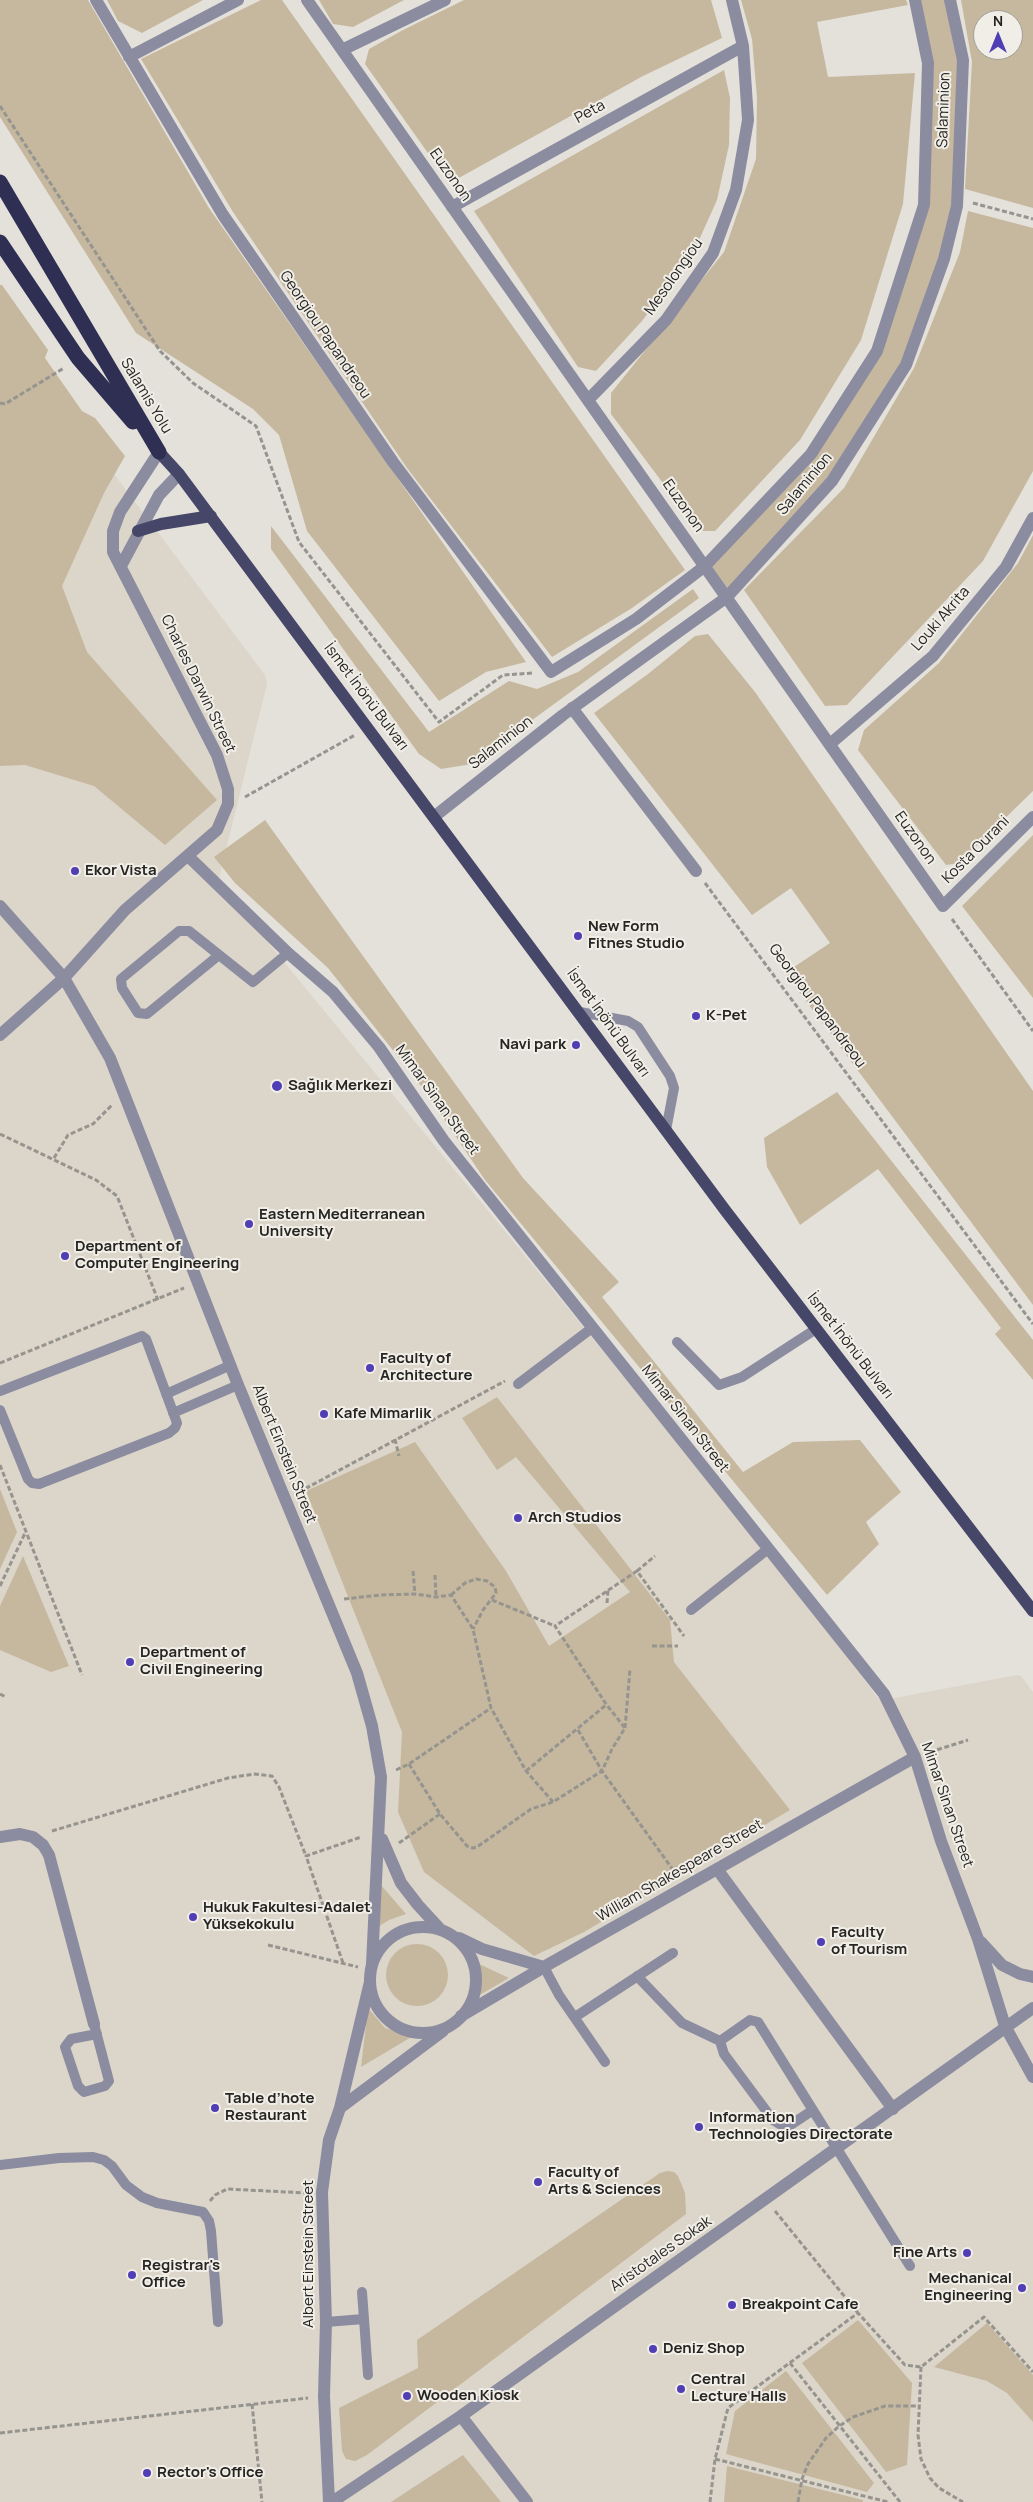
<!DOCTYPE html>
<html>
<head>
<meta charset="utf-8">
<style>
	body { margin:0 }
	#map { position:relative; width:1033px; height:2502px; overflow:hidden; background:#e4e1db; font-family:Manrope,sans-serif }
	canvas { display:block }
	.north { position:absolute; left:973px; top:10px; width:50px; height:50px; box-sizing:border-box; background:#f1eee8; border:1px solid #a09e99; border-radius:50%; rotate:0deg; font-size:14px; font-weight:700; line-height:20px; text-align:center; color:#262522 }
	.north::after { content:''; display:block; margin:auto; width:18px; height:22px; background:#503eb5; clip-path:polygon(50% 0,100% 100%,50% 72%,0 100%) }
</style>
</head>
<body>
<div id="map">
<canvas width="1033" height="2502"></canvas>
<div class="north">N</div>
</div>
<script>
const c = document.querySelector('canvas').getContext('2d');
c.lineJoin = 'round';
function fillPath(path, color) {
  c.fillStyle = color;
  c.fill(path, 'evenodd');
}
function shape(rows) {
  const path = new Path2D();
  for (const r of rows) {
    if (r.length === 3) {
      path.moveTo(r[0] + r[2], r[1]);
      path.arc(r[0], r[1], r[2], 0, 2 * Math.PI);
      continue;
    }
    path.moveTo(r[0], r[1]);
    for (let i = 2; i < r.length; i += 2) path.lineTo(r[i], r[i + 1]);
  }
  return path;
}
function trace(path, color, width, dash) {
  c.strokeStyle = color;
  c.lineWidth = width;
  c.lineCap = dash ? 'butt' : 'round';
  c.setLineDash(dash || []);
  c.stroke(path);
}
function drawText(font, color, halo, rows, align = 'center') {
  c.font = font + ' Manrope,sans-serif';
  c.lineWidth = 4;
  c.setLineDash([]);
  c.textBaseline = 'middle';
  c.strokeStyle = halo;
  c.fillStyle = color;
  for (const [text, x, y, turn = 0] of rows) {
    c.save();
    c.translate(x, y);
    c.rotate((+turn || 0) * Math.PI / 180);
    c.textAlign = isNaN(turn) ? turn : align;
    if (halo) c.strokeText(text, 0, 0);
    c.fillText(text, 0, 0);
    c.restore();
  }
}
const built = shape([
	[0,308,39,374,265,675,267,684,219,878,221,885,777,1563,878,1698,884,1700,1017,1675,1021,1676,1033,1692,1033,2502,0,2502]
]);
const green = shape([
	[0,0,88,0,209,208,526,662,486,672,439,701,307,531,279,435,253,409,136,333,0,117],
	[107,0,203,0,142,33,118,21],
	[261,0,282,0,685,570,632,608,552,657,407,468,233,212,141,59],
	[319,0,404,0,353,27,333,24],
	[464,0,711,0,722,38,643,76,457,179,442,173,365,64,369,49,403,30],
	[741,0,906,0,908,5,817,22,828,77,915,73,903,204,861,340,800,440,715,531,699,531,611,414,611,393,724,252,756,159,757,98,752,39],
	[915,0,950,0,963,60,957,206,906,365,832,481,727,597,705,566,811,454,877,351,924,205,928,63],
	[961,0,1033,0,1033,208,965,189,972,62],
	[983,20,1013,20,1013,50,983,50],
	[724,70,730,98,729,145,717,200,695,249,642,321,596,371,578,367,474,211],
	[968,211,1033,228,1033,471,983,561,847,705,825,706,744,590,844,488,914,368,960,252],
	[0,285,2,285,48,350,45,358,82,411,95,418,125,456,104,493,62,586,87,652,217,800,165,845,94,786,25,765,0,766],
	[271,526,429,732,509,681,537,689,578,672,693,589,699,598,472,764,441,769,419,754,271,549],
	[1033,535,1033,791,959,863,946,865,858,750,864,730,939,663,1018,563],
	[708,634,755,692,1033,1091,1033,1305,785,973,830,943,791,888,752,915,594,713,648,674,695,636],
	[265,820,523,1178,619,1282,602,1297,743,1472,793,1442,860,1440,901,1492,866,1522,879,1544,827,1595,485,1180,425,1091,328,968,235,883,214,857],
	[1033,835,1033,998,962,906],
	[837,1092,1033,1340,1033,1380,995,1334,1001,1328,878,1169,800,1225,767,1167,764,1138],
	[497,1397,670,1620,674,1662,790,1810,584,1932,534,1956,424,1872,398,1812,402,1732,306,1491,415,1442,506,1571,549,1646,630,1592,516,1457,497,1470,462,1418],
	[0,1489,17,1532,0,1569],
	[23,1556,69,1666,51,1672,0,1650,0,1606],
	[381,1885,406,1914,389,1920,373,1930],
	[417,1975,31],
	[477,1963,509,1978,478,1996],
	[368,2008,385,2028,413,2036,361,2067],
	[667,2171,674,2172,678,2176,685,2193,686,2214,367,2455,355,2461,346,2459,342,2451,339,2408,418,2368,417,2340,660,2173],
	[858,2320,912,2383,907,2465,886,2472,802,2363],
	[987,2323,1033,2375,1033,2422,1007,2393,987,2381,934,2367],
	[786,2371,874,2483,867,2492,726,2454,735,2411],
	[463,2455,501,2502,391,2502],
	[727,2466,863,2500,863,2502,724,2502]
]);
const path = shape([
	[0,106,160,351,193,383,256,426,299,542,439,722,503,675,533,673],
	[973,203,1033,219],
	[0,403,5,404,64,368],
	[245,797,355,735],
	[705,883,1033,1324],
	[952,919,1033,1031],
	[0,1134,96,1180,117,1196,158,1300],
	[54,1158,68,1135,93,1124,112,1105],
	[0,1363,184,1288],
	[395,1439,399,1456],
	[0,1465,82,1675],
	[299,1492,505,1381],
	[413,1571,415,1594],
	[637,1571,655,1556],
	[435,1575,436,1597],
	[0,1586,25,1533],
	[451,1595,465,1583,476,1579,487,1581,495,1587,496,1593,483,1610,473,1629],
	[344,1599,380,1595,415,1594,436,1597,451,1595,473,1629,491,1708,526,1771,553,1802],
	[492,1600,555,1626],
	[607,1603,608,1590],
	[652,1646,678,1646],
	[0,1694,6,1697],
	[625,1728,630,1669],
	[578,1730,602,1771,676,1874],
	[930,1752,968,1740],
	[409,1764,440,1814,467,1846,473,1848,477,1847,531,1809,553,1802,602,1771,612,1749,625,1728,606,1704,555,1626,637,1571,684,1636],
	[396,1770,409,1764,491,1708],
	[526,1771,606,1705],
	[52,1831,228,1778,254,1774,272,1776,279,1787,306,1856],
	[399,1843,440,1814],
	[268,1945,358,1967],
	[343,1963,306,1856,361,1837],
	[210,2201,215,2195,227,2189,307,2193],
	[775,2211,858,2313],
	[790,2363,900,2502],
	[921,2367,918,2435,921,2459,930,2478,939,2488,963,2502],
	[252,2404,262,2502],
	[0,2433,308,2398],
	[715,2459,888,2502],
	[710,2502,715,2459,728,2408,858,2313,905,2365,921,2367,984,2317,1033,2372],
	[798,2502,802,2479,808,2464,826,2438,838,2427,853,2417,885,2406,920,2406]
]);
const lane = shape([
	[219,955,147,1014,138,1013,122,988,121,979,179,931,189,931,253,982,288,953],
	[580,1012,628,1021,638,1027,670,1076,674,1088,666,1130],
	[677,1342,719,1385,742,1377,816,1329],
	[518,1384,592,1328],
	[0,1391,142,1336,146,1339,177,1423,175,1428,169,1433,39,1484,32,1483,28,1479,0,1410],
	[166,1394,231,1365],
	[173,1413,238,1385],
	[691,1610,768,1549],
	[544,1967,559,1995,605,2062],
	[637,1976,682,2023,720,2041,724,2054,773,2120,786,2128,813,2110],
	[575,2017,673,1953],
	[94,2024,109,2081,105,2086,84,2092,78,2086,65,2047,71,2039,97,2034],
	[720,2041,750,2020,758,2022,910,2266],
	[0,2165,59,2158,93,2157,104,2160,112,2166,126,2185,142,2197,157,2203,203,2212,209,2221,211,2231,218,2322],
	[362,2292,364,2319],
	[326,2322,364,2319,368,2375]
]);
const street = shape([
	[96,0,223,215,393,462,551,672,636,619,705,566,811,454,877,351,924,205,928,63,915,0],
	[307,0,943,906,1033,817],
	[342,50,445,0],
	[129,57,238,0],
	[452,207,743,46],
	[588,400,666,320,713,253,736,190,748,120,743,46,732,0],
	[121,566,159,495,179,474],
	[572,708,696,871],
	[830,744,933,656,1006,567,1033,518],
	[435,816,563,715,727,597,832,481,906,365,944,259,957,206,963,60,950,0],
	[189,857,288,953,333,992,353,1016,379,1047,444,1141,884,1694,915,1757,941,1841,978,1939,1005,2026,1033,2077],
	[0,906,64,978,110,1058,238,1385,357,1673,372,1726,381,1777,372,1964],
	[0,1035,64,978,125,910,217,830,228,804,228,789,217,755,113,552,113,531,120,512,159,452],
	[0,1837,20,1834,33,1837,43,1845,49,1855,94,2024],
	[382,1839,401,1883,418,1905,441,1930],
	[717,1869,893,2109],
	[423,1980,53],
	[459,1938,482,1949,544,1967],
	[981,1942,1002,1965,1020,1974,1033,1977],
	[461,2016,549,1964,915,1757],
	[340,2108,443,2031],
	[461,2416,527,2502],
	[329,2502,324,2396,326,2322,322,2192,329,2140,340,2108,370,1982],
	[332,2502,461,2416,1033,2008]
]);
const primary = shape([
	[159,452,179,474,725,1210,1033,1611],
	[138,531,161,524,211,516]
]);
const highway = shape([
	[0,182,159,452],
	[0,242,78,358,133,422]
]);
const markers = [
	[75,871,5,"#503eb5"],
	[578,936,5,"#503eb5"],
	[696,1016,5,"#503eb5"],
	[576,1045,5,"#503eb5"],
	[277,1086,6,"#503eb5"],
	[249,1224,5,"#503eb5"],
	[65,1256,5,"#503eb5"],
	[370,1368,5,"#503eb5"],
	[324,1414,5,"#503eb5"],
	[518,1518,5,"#503eb5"],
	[130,1662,5,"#503eb5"],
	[193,1917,5,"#503eb5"],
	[821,1942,5,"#503eb5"],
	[215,2108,5,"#503eb5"],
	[699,2127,5,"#503eb5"],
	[538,2182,5,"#503eb5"],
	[967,2253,5,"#503eb5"],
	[132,2275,5,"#503eb5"],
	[1022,2288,5,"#503eb5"],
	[732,2305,5,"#503eb5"],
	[653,2349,5,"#503eb5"],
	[681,2389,5,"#503eb5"],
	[407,2396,5,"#503eb5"],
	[147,2473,5,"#503eb5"]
];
const streetNames = [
	["Salaminion",944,110,-88],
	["Peta",590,112,-29],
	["Euzonon",450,175,55],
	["Mesolongiou",674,277,-55],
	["Georgiou Papandreou",325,335,56],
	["Salamis Yolu",146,396,59],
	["Salaminion",805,484,-50],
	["Euzonon",683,506,55],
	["Louki Akrita",941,619,-49],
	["Charles Darwin Street",198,684,64],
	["İsmet İnönü Bulvarı",366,697,53],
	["Salaminion",501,743,-38],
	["Euzonon",915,838,55],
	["Kosta Ourani",976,850,-45],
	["Georgiou Papandreou",817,1006,53],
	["İsmet İnönü Bulvarı",608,1023,54],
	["Mimar Sinan Street",437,1100,54],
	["İsmet İnönü Bulvarı",850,1346,52],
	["Mimar Sinan Street",685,1419,52],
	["Albert Einstein Street",284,1454,68],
	["Mimar Sinan Street",947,1805,71],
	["William Shakespeare Street",680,1871,-30],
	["Albert Einstein Street",309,2254,-90],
	["Aristotales Sokak",661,2254,-35]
];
const poiNames = [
	["Ekor Vista",85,871],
	["New Form",588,927],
	["Fitnes Studio",588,944],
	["K-Pet",706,1016],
	["Navi park",566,1045,"right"],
	["Sağlık Merkezi",288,1086],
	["Eastern Mediterranean",259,1215],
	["University",259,1232],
	["Department of",75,1247],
	["Computer Engineering",75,1264],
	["Faculty of",380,1359],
	["Architecture",380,1376],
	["Kafe Mimarlik",334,1414],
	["Arch Studios",528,1518],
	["Department of",140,1653],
	["Civil Engineering",140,1670],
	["Hukuk Fakultesi-Adalet",203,1908],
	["Yüksekokulu",203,1925],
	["Faculty",831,1933],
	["of Tourism",831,1950],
	["Table d’hote",225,2099],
	["Restaurant",225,2116],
	["Information",709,2118],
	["Technologies Directorate",709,2135],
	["Faculty of",548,2173],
	["Arts & Sciences",548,2190],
	["Fine Arts",957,2253,"right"],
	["Registrar's",142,2266],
	["Office",142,2283],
	["Mechanical",1012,2279,"right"],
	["Engineering",1012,2296,"right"],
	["Breakpoint Cafe",742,2305],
	["Deniz Shop",663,2349],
	["Central",691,2380],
	["Lecture Halls",691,2397],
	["Wooden Kiosk",417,2396],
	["Rector's Office",157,2473]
];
fillPath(built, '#dcd6ca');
fillPath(green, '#c6b89e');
trace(path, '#96948f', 3, [5, 2.5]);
trace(lane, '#8b8ca0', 10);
trace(street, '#8b8ca0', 12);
trace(primary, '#464668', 12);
trace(highway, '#2f2e53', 15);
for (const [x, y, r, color] of markers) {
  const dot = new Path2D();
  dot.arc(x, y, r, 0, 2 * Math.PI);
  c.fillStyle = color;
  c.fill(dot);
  trace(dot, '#f1eee8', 2);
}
drawText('15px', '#262522', '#f1eee8', streetNames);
drawText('bold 15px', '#262522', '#f1eee8', poiNames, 'left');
</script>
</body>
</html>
